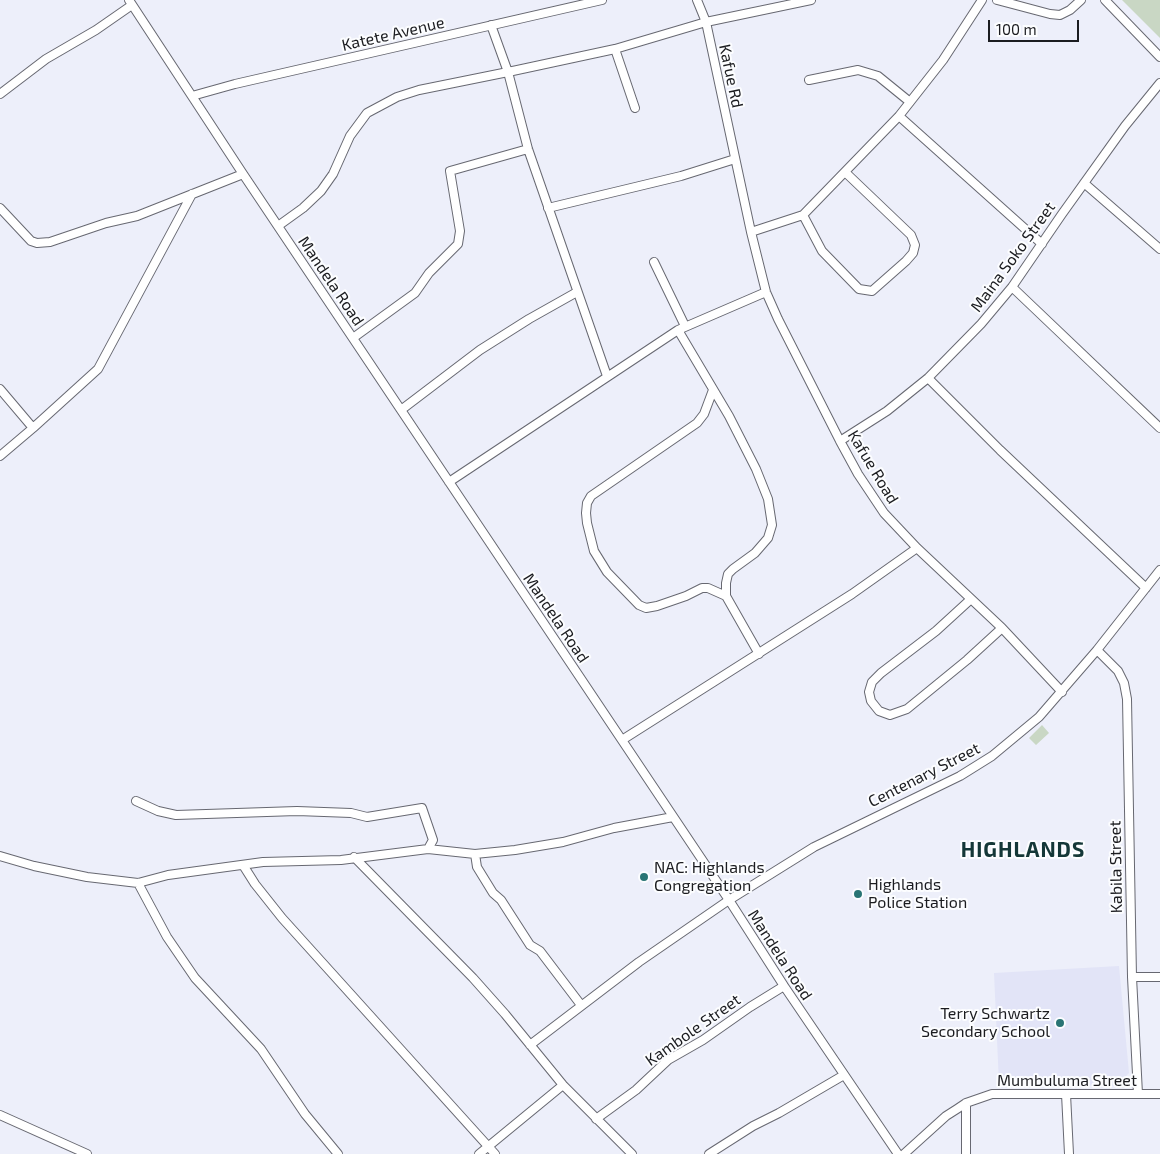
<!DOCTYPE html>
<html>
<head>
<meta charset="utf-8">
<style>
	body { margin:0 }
	#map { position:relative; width:1160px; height:1154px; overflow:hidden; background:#edeffa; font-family:"Exo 2",sans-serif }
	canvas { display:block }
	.scale { position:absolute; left:988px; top:20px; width:91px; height:22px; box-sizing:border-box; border:2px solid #1b1c20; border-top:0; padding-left:6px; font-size:15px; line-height:18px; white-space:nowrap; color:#1b1c20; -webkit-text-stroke:4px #fcfdff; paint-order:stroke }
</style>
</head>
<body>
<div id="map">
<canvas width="1160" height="1154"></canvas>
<div class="scale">100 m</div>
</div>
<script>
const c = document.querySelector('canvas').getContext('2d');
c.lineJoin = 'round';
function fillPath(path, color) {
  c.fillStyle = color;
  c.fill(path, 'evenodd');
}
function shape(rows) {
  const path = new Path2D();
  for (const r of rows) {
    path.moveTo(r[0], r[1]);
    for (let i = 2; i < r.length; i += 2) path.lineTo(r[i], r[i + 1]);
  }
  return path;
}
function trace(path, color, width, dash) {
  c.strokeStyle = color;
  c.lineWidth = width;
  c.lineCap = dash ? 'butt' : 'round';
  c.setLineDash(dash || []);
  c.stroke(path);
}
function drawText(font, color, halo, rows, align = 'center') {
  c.font = font + ' "Exo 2",sans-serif';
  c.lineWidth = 4;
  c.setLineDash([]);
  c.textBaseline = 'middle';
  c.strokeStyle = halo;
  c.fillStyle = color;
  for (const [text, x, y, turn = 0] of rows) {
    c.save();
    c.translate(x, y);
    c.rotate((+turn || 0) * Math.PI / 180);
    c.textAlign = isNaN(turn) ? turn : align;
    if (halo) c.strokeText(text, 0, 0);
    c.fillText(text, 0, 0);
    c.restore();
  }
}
const built = shape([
	[1119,966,1129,1073,1117,1086,999,1084,994,973]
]);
const green = shape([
	[1122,0,1160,0,1160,38],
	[1042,725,1049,733,1036,745,1029,738]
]);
const minor = shape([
	[129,0,243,174,729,900,784,986,898,1154],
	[697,0,706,22,751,232,766,292,778,319,840,441,858,474,884,513,917,548,1002,628,1062,692],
	[997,0,1050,14,1060,15,1070,10,1081,0],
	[1105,0,1160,57],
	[615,49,635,108],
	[809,80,858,70,878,76,910,102],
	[0,94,46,59,96,30,132,5],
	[192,96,235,84,602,0],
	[899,116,1042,244],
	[1084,183,1160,249],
	[0,208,31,241,37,243,50,242,106,223,137,216,243,174],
	[548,208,681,176,735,159],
	[803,215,822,251,859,289,872,291,906,261,913,253,915,245,911,235,845,172],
	[278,226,303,208,321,191,333,174,350,136,367,113,397,97,419,90,508,72,491,25],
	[751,232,803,215,899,116,943,60,982,0],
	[654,262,685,326],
	[1012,287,1160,428],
	[678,330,729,416,756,469,768,499,772,525,768,538,755,553,733,569,728,574,726,583,726,596],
	[353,338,415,293,429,273,458,244,460,231,450,171,528,149],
	[607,376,528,149,508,72,615,49,706,22,811,0],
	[928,378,1000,450,1146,588],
	[0,389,33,428],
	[713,390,704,414,697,423,591,496,587,503,586,513,587,523,594,551,607,572,639,605,646,608,657,606,686,596,702,588,708,588,726,596,759,654],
	[401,410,480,350,529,319,577,292],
	[840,441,887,411,928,378,981,324,1012,287,1062,214,1125,126,1160,83],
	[0,456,33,428,98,369,192,194],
	[449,482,678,330,766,292],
	[971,599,936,631,881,673,872,682,869,692,871,701,879,711,890,715,907,709,967,660,1002,628],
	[1097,650,1118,671,1124,683,1127,699,1132,977,1138,1094],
	[622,740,852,594,917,548],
	[136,801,158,811,176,815,297,811,351,813,367,817,422,808,433,840,428,849],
	[475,854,477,867,493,893,501,900,530,945,540,951,581,1005],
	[0,856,34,866,87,877,138,883,168,875,263,862,341,860,428,849,475,854,515,850,563,842,614,828,673,817],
	[354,857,473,978,505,1014,563,1085,632,1154],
	[243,865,255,884,282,918,495,1154],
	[138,883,167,937,195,978,261,1049,305,1114,338,1154],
	[1132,977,1160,977],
	[530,1045,639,962,729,900,814,847,960,776,992,756,1039,717,1097,650,1160,570],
	[1066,1094,1069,1154],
	[0,1115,87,1154],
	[596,1119,636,1090,668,1060,703,1040,750,1007,784,986],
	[479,1154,563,1085],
	[709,1154,753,1126,779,1113,844,1075],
	[904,1154,946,1116,957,1109,966,1103,992,1094,1160,1094],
	[966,1154,966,1103]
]);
const markers = [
	[644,877,5,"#297474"],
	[858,894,5,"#297474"],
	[1060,1023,5,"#297474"]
];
const streetNames = [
	["Katete Avenue",393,34,-13],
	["Kafue Rd",731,76,78],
	["Maina Soko Street",1013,257,-54],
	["Mandela Road",331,281,56],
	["Kafue Road",873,467,59],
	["Mandela Road",556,618,56],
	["Centenary Street",924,775,-27],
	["Kabila Street",1116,867,-91],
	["Mandela Road",780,955,57],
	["Kambole Street",693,1030,-35],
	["Mumbuluma Street",1067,1081]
];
const poiNames = [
	["NAC: Highlands",654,868],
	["Congregation",654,886],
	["Highlands",868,885],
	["Police Station",868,903],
	["Terry Schwartz",1050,1014,"right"],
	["Secondary School",1050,1032,"right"]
];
const districtNames = [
	["HIGHLANDS",1023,850]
];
fillPath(built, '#e2e4f7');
fillPath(green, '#c9d7c4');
trace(minor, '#676871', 10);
trace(minor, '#fff', 8);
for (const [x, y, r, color] of markers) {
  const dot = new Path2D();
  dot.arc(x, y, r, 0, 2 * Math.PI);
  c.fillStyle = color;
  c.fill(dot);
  trace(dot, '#fcfdff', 2);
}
drawText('16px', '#1b1c20', '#fcfdff', streetNames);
drawText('16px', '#1b1c20', '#fcfdff', poiNames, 'left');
c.letterSpacing = '1px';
drawText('bold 21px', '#153838', '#fcfdff', districtNames);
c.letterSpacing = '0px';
</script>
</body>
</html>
